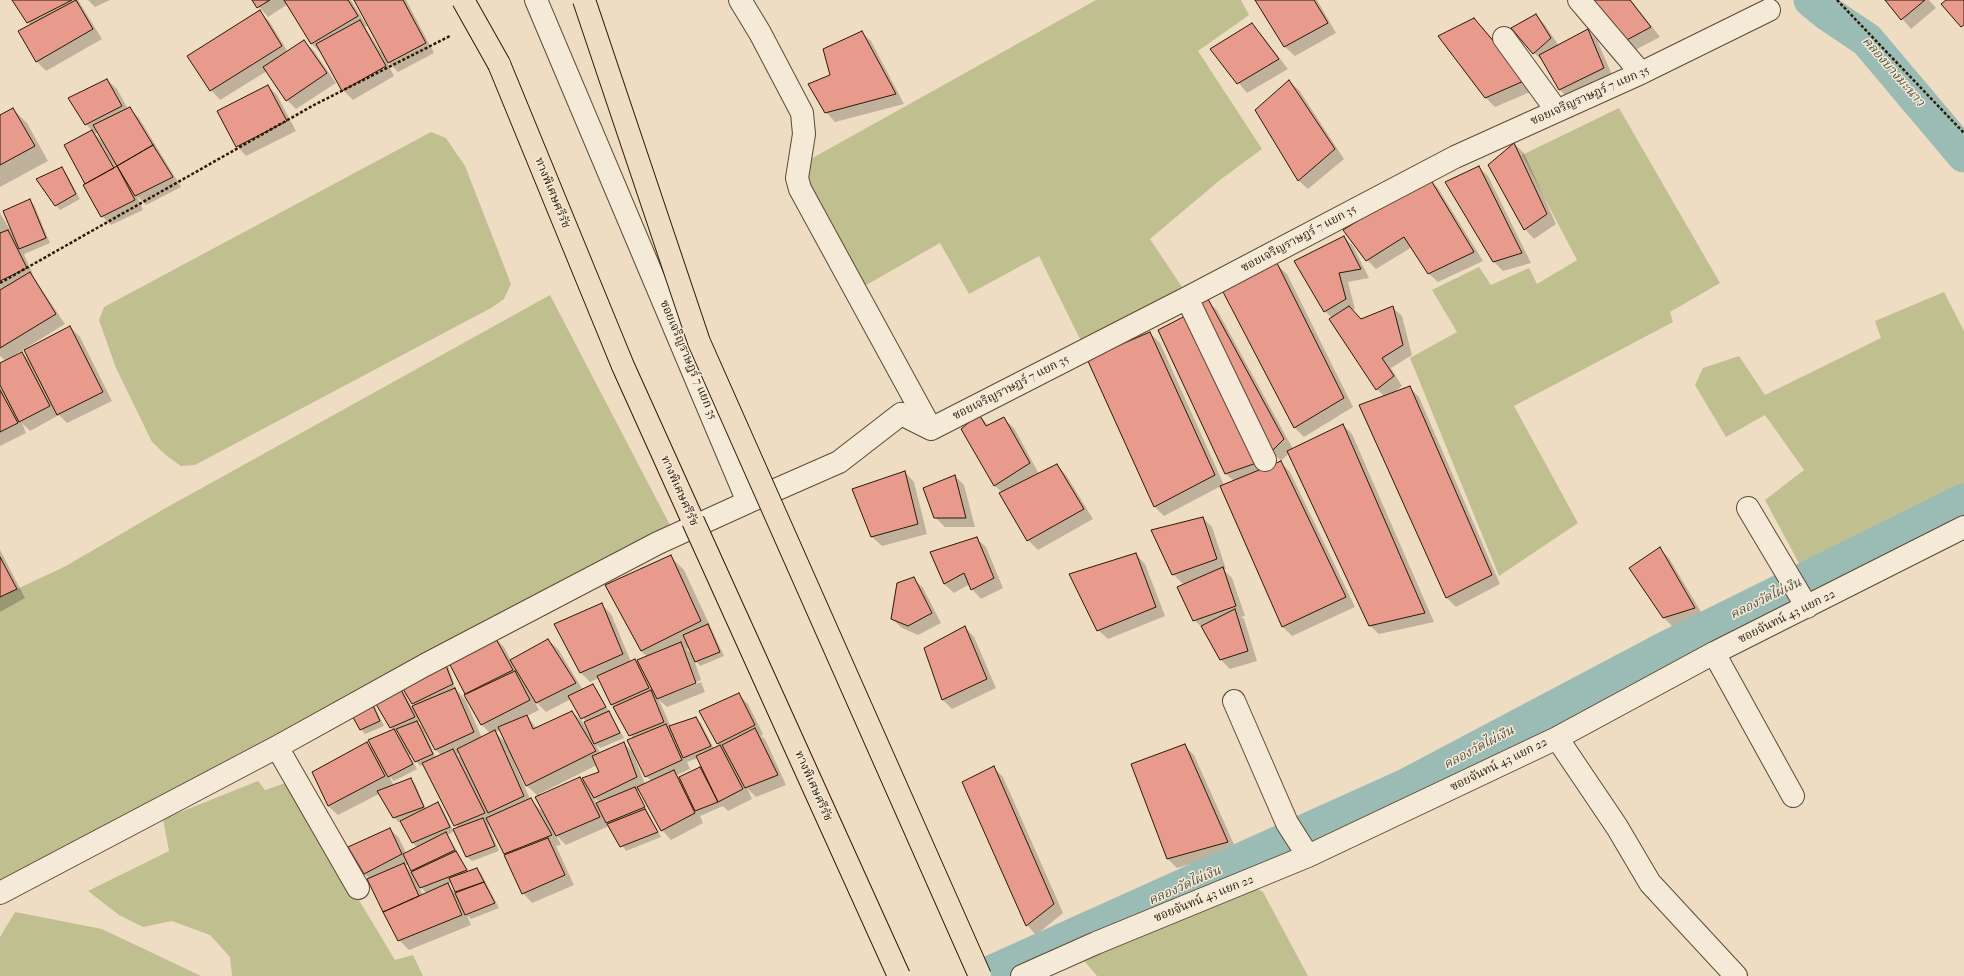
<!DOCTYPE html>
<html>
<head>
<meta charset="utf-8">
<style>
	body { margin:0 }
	canvas { display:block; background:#efddc3 }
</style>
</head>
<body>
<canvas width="1964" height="976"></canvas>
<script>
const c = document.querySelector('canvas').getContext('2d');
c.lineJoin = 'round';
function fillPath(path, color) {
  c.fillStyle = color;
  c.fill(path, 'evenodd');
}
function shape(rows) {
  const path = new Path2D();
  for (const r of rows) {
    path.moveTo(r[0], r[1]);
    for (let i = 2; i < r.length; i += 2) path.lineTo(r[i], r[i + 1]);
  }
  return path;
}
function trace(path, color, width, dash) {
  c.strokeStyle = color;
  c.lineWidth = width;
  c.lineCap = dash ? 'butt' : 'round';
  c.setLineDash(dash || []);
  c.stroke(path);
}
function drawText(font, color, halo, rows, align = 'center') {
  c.font = font + ' "IM FELL French Canon","Noto Serif Thai",serif';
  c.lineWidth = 3;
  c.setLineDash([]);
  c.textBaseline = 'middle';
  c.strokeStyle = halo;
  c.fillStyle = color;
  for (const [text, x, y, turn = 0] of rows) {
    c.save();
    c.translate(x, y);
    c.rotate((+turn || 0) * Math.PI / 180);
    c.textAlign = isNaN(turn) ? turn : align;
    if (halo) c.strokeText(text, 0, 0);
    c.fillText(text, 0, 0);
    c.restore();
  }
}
const green = shape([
	[1096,0,1241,0,1249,15,1198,51,1262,149,1220,180,1150,239,1184,290,1080,339,1039,256,969,294,940,243,861,288,791,170],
	[1619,108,1720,283,1670,312,1673,322,1514,406,1578,523,1499,576,1410,358,1457,332,1432,290,1479,267,1491,285,1529,268,1537,284,1577,260,1522,155],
	[431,132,446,138,465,166,511,284,504,299,491,308,195,465,181,466,167,456,152,442,116,368,99,320,104,307],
	[1944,292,1964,331,1964,513,1815,593,1765,500,1804,470,1765,415,1726,437,1695,385,1703,368,1739,356,1765,395,1881,338,1875,321],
	[550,295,672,529,0,884,0,597,64,567,164,509],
	[258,781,265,790,288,782,395,960,413,955,423,976,232,976,230,957,210,935,172,921,143,927,119,915,88,891,169,851,163,819],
	[1250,885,1263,892,1308,976,1097,976,1081,957],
	[15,912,102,929,201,976,0,976,0,937]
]);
const shadow = shape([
	[13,0,78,0,102,39,46,71,36,61,31,26],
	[88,0,110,0,95,7],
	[253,0,351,0,367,26,365,27,381,52,383,52,356,0,406,0,434,53,398,72,386,60,394,76,353,100,343,90,321,53,312,44,288,4,268,17],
	[1257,0,1317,0,1336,33,1295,56,1285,47],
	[1589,0,1631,0,1660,37,1633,51],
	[1886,0,1929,0,1936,8,1911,29],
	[259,12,269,21,288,52,304,41,314,51,336,83,296,109,287,100,267,71,220,100,211,90],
	[1536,15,1545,25,1559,46,1588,31,1597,40,1613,77,1569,99,1560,90,1544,62,1534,53,1512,29],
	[1473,19,1483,28,1535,90,1495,107,1485,97],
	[1251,24,1261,34,1288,69,1247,93,1211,49],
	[861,32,871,41,904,104,835,122,826,112,831,75],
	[107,80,117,89,128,109,129,108,139,118,181,187,146,205,137,196,143,210,111,225,102,216,87,184,92,131,86,124],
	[98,132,103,141,103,142,95,134],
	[1289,81,1299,90,1344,159,1308,189,1298,180],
	[268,86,277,95,296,131,246,156,237,146],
	[13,109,27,123,48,161,0,187,0,116],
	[1514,144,1524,153,1556,224,1534,239,1525,229],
	[1478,167,1488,176,1531,263,1503,271,1494,262],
	[61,168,66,173,80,199,60,210,56,205],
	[1428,178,1438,188,1483,261,1438,282,1428,273,1412,247,1376,269,1367,260],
	[30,201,34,205,50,243,24,254,29,266,0,279,0,213,15,238],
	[1344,237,1353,246,1369,278,1348,282,1355,309,1352,310,1361,320,1392,307,1402,316,1412,355,1391,368,1402,386,1393,393,1410,388,1419,397,1500,584,1456,607,1447,598,1360,406,1385,397,1377,389,1332,318,1325,311],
	[1277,265,1287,274,1353,407,1304,437,1295,428,1224,291],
	[30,267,34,278,65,324,13,356,14,357,22,353,31,362,70,327,80,337,112,401,67,423,59,415,30,431,22,423,26,433,0,446,0,364,6,361,0,356,0,282],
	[1207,301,1217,310,1293,449,1343,425,1352,434,1434,622,1379,634,1369,625,1289,453,1281,461,1272,452],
	[1160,331,1272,466,1281,463,1290,472,1355,607,1292,636,1283,627,1221,486,1164,516,1154,506,1150,333,1160,343,1224,485,1234,481,1226,474],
	[979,415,988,425,1004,419,1014,428,1039,474,1057,465,1066,475,1093,519,1038,550,1028,540,1002,492,995,486,962,429],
	[905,472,914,482,927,534,882,546,872,537],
	[955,476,964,485,975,527,945,527,935,517],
	[1203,518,1212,527,1226,569,1224,570,1232,578,1245,616,1241,617,1244,619,1257,661,1230,669,1221,660,1204,629,1194,620,1184,585,1173,574],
	[976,538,986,547,1003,588,981,599,972,589,970,584,954,593,944,584,931,553],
	[1660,549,1669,558,1704,617,1673,627,1664,618],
	[0,550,25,598,0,612],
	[1136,554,1145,564,1165,616,1108,639,1098,630],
	[670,556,684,570,724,656,700,666,696,661,690,648,686,649,692,654,701,680,660,696,660,698,701,682,705,692,667,707,659,700,671,727,696,719,701,723,714,749,721,746,718,743,739,695,748,704,763,734,761,736,765,739,786,785,756,797,747,788,752,799,728,811,723,806,700,816,703,823,671,840,662,830,640,789,637,791,661,837,626,851,609,826,566,845,556,835,561,845,556,846,574,885,532,903,523,893,507,856,490,824,488,825,499,851,472,861,467,857,455,831,447,835,469,872,477,869,481,873,499,908,471,919,467,915,471,925,409,950,399,940,370,879,364,874,390,829,399,838,406,853,418,848,413,843,402,821,398,822,394,817,379,794,338,815,328,806,313,772,367,743,374,750,393,730,374,699,399,687,404,692,412,707,415,706,413,703,445,664,449,668,456,690,465,699,482,738,491,734,482,725,465,693,495,638,504,647,511,660,548,640,558,649,583,690,592,685,597,690,624,738,600,748,596,744,600,753,623,743,635,754,633,738,612,705,599,678,590,682,581,673,556,624,602,605,611,614,631,662,635,660,641,667,647,657,641,651,606,586],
	[571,699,586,722,590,733,589,734,582,721,572,712,537,729,527,716,539,710,534,700,546,712],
	[421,721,436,750,441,755,436,758,422,726,417,722],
	[500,730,506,743,495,732],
	[398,731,401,738,396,732],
	[460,752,463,760,457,754],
	[411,754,420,766,424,764,458,828,453,830,442,808,438,804,426,809,415,784,411,779,394,786,389,776,394,781,417,769,409,755],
	[636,755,646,776,651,781,645,784,634,756],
	[698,758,705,773,700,769,680,778,677,775,690,769,687,762],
	[515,759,527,786,538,796,543,812,530,799,513,760],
	[597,765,600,772,587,785,579,778,540,795,539,794],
	[594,797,600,803,597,804],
	[409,864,414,874,413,874,406,866],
	[452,882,458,894,457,895,447,884],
	[476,884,476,886,457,892,457,890],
	[418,885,419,885,427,894,423,895],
	[914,579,923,588,941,623,918,635,902,628,892,619],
	[965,627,974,637,996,688,952,709,943,700,925,649],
	[374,705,384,726,365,734,361,729],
	[1185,746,1194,755,1237,851,1177,868,1168,859],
	[994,768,1003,777,1063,913,1036,935,1027,925,963,783]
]);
const canal = shape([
	[1811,0,1827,13,1867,40,1964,155],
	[984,976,1406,786,1665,649,1964,501]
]);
const building = shape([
	[12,0,72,0,27,23,12,0],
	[76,0,93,29,36,62,18,31,76,0],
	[252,0,270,0,257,8,252,0],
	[284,0,348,0,358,16,311,44,284,0],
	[354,0,403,0,426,43,388,63,354,0],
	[1255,0,1314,0,1328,23,1284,47,1255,0],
	[1588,0,1630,0,1651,27,1623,42,1588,0],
	[1885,0,1925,0,1901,20,1885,0],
	[1946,0,1964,0,1964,25,1961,27,1941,4,1946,0],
	[260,10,282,46,210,91,187,56,260,10],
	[1536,14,1551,38,1533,54,1511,28,1536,14],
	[1474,18,1526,80,1485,98,1438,36,1474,18],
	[360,20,386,66,342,91,316,44,360,20],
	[1252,23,1279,59,1237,84,1210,49,1252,23],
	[1588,29,1604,68,1559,90,1539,55,1588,29],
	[862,31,896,94,825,113,808,84,830,75,823,49,862,31],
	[304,40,327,73,286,101,263,67,304,40],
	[107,79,122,106,85,125,68,98,107,79],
	[1289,80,1335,149,1298,181,1255,110,1289,80],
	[268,85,287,121,236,147,217,111,268,85],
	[130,107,153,145,117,166,93,125,130,107],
	[13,108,35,146,0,165,0,115,13,108],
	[92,130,114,168,85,184,64,145,92,130],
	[1514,143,1547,214,1524,230,1488,165,1514,143],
	[153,145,173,177,135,196,117,166,153,145],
	[117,166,135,200,101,217,83,185,117,166],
	[1479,166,1522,253,1493,262,1445,182,1479,166],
	[62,167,76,194,55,206,36,179,62,167],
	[1429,177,1474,252,1428,274,1404,237,1366,261,1343,230,1429,177],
	[30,199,46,238,19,249,3,211,30,199],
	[8,230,27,268,0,281,0,233,8,230],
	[1344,236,1361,269,1339,273,1346,299,1324,312,1294,261,1344,236],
	[1277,263,1344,398,1294,428,1222,290,1277,263],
	[30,272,56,314,0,348,0,290,30,272],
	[1208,299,1284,439,1271,452,1198,305,1208,299],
	[1349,306,1361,319,1393,306,1403,345,1382,358,1394,376,1376,390,1329,319,1349,306],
	[1187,315,1265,460,1225,474,1158,330,1187,315],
	[70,326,103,392,57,415,24,350,70,326],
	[1150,332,1215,475,1154,507,1087,359,1150,332],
	[22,352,50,406,19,422,0,385,0,363,22,352],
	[1410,386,1492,575,1446,598,1359,405,1410,386],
	[0,390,18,423,0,432,0,390],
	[979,414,986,426,1004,417,1030,463,994,486,961,429,979,414],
	[1343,424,1425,613,1369,626,1287,451,1343,424],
	[1281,461,1346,597,1282,627,1220,486,1281,461],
	[1057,464,1084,509,1027,541,999,493,1057,464],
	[905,471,918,524,871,537,852,489,905,471],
	[955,475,966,518,934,518,923,488,955,475],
	[1203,517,1217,559,1172,575,1151,530,1203,517],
	[977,537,994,578,971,590,964,573,944,584,930,552,977,537],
	[1660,547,1695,608,1663,618,1629,568,1660,547],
	[1136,553,1156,607,1097,631,1069,574,1136,553],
	[671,555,701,621,641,651,605,585,671,555],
	[0,557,17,589,0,597,0,557],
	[1223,567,1236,606,1193,621,1177,587,1223,567],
	[914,577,932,613,908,626,891,619,897,583,914,577],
	[602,603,623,654,580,673,554,624,602,603],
	[1235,609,1248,651,1220,660,1201,626,1235,609],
	[708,624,720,652,695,662,683,635,708,624],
	[965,626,987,679,942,700,924,648,965,626],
	[495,637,513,670,465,694,448,661,495,637],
	[548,639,576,683,536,703,510,660,548,639],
	[681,642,696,683,657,699,637,660,681,642],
	[635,659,649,688,611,705,597,676,635,659],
	[445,663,453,684,412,704,399,682,445,663],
	[515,671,530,700,481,725,464,695,515,671],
	[593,684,606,707,581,719,568,696,593,684],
	[399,686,415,717,390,728,373,699,399,686],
	[455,688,474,732,435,750,412,706,455,688],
	[651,690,664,722,629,736,613,707,651,690],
	[739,693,755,725,717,744,699,711,739,693],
	[370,699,380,721,360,730,349,710,370,699],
	[572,711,596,751,526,786,498,727,527,715,533,729,572,711],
	[609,711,620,733,594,744,584,722,609,711],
	[696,717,711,746,683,758,669,726,696,717],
	[417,721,433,754,415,762,396,729,417,721],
	[666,724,682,760,645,777,627,740,666,724],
	[755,728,778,775,745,788,722,745,755,728],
	[394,729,413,764,388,777,368,740,394,729],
	[495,730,524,796,488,813,457,749,495,730],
	[367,742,385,776,328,806,312,772,367,742],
	[624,742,637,777,594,798,582,778,599,772,592,756,624,742],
	[1185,744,1228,842,1167,859,1131,764,1185,744],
	[720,745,743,789,718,802,696,756,720,745],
	[453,749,485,813,454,826,422,763,453,749],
	[994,766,1054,904,1026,926,962,782,994,766],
	[700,767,718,802,695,811,679,777,700,767],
	[674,770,695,813,661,831,637,787,674,770],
	[580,777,600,817,556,836,535,797,580,777],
	[411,778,424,807,393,818,377,791,411,778],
	[635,787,645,807,606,823,596,803,635,787],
	[531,798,552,835,504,854,486,818,531,798],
	[438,802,450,827,412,843,400,821,438,802],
	[645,809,658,832,620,847,607,824,645,809],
	[483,818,495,846,466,857,453,829,483,818],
	[390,828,402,854,364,874,348,847,390,828],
	[446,832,455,850,411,871,403,854,446,832],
	[548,838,565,875,522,894,504,855,548,838],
	[456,851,467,870,420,888,411,872,456,851],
	[404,863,419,896,383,912,367,879,404,863],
	[477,868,484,882,455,892,449,878,477,868],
	[484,882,495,903,465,915,455,893,484,882],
	[448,883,462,915,398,941,383,912,448,883]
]);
const path = shape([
	[1837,0,1964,133],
	[0,283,314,105,450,36]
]);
const minor = shape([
	[536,0,748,502,839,462,901,414,931,429,1187,298,1455,157,1641,73,1769,10],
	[740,0,760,33,802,113,804,134,797,178,800,189,931,429],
	[1579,0,1641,73],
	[1504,38,1557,111],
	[1187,298,1265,460],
	[1748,508,1807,607],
	[1714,653,1793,796],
	[1234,701,1287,823,1308,856],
	[1557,738,1617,827,1650,883,1736,976],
	[277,747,358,888],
	[0,893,277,747,425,665,658,543,748,502],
	[1022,976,1096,943,1308,856,1557,738,1714,653,1964,527]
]);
const highway = shape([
	[499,64,623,366,693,521]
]);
const highwayBridge = shape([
	[463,0,499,64],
	[584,0,699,342,980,976],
	[693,521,899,976]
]);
const streetNames = [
	["ซอยเจริญราษฎร์ 7 แยก 35",1590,96,-24],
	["ทางพิเศษศรีรัช",552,193,68],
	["ซอยเจริญราษฎร์ 7 แยก 35",1299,239,-28],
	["ซอยเจริญราษฎร์ 7 แยก 35",688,360,67],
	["ซอยเจริญราษฎร์ 7 แยก 35",1011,388,-27],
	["ทางพิเศษศรีรัช",679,491,66],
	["ซอยจันทน์ 43 แยก 22",1787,617,-26],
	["ซอยจันทน์ 43 แยก 22",1499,765,-26],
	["ทางพิเศษศรีรัช",813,786,66],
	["ซอยจันทน์ 43 แยก 22",1204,899,-22]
];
const waterNames = [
	["คลองบางมะนาว",1893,72,49],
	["คลองวัดไผ่เงิน",1766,599,-26],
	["คลองวัดไผ่เงิน",1479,748,-28],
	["คลองวัดไผ่เงิน",1185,886,-24]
];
fillPath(green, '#c0bf8f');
fillPath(shadow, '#0003');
trace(canal, '#9abcb4', 35);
fillPath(building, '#e89b8d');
trace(building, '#2b1903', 1);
trace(minor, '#5c4a33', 24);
trace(highway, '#2b1903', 24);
trace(path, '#2b1903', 2.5, [3, 2]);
trace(minor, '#f5e9d8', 22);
trace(highway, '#efddc3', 22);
trace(highwayBridge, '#2b1903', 24, []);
trace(highwayBridge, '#efddc3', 22);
drawText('12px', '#2b1903', '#f5e9d8', streetNames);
drawText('italic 13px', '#525241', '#f5e9d8', waterNames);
</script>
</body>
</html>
